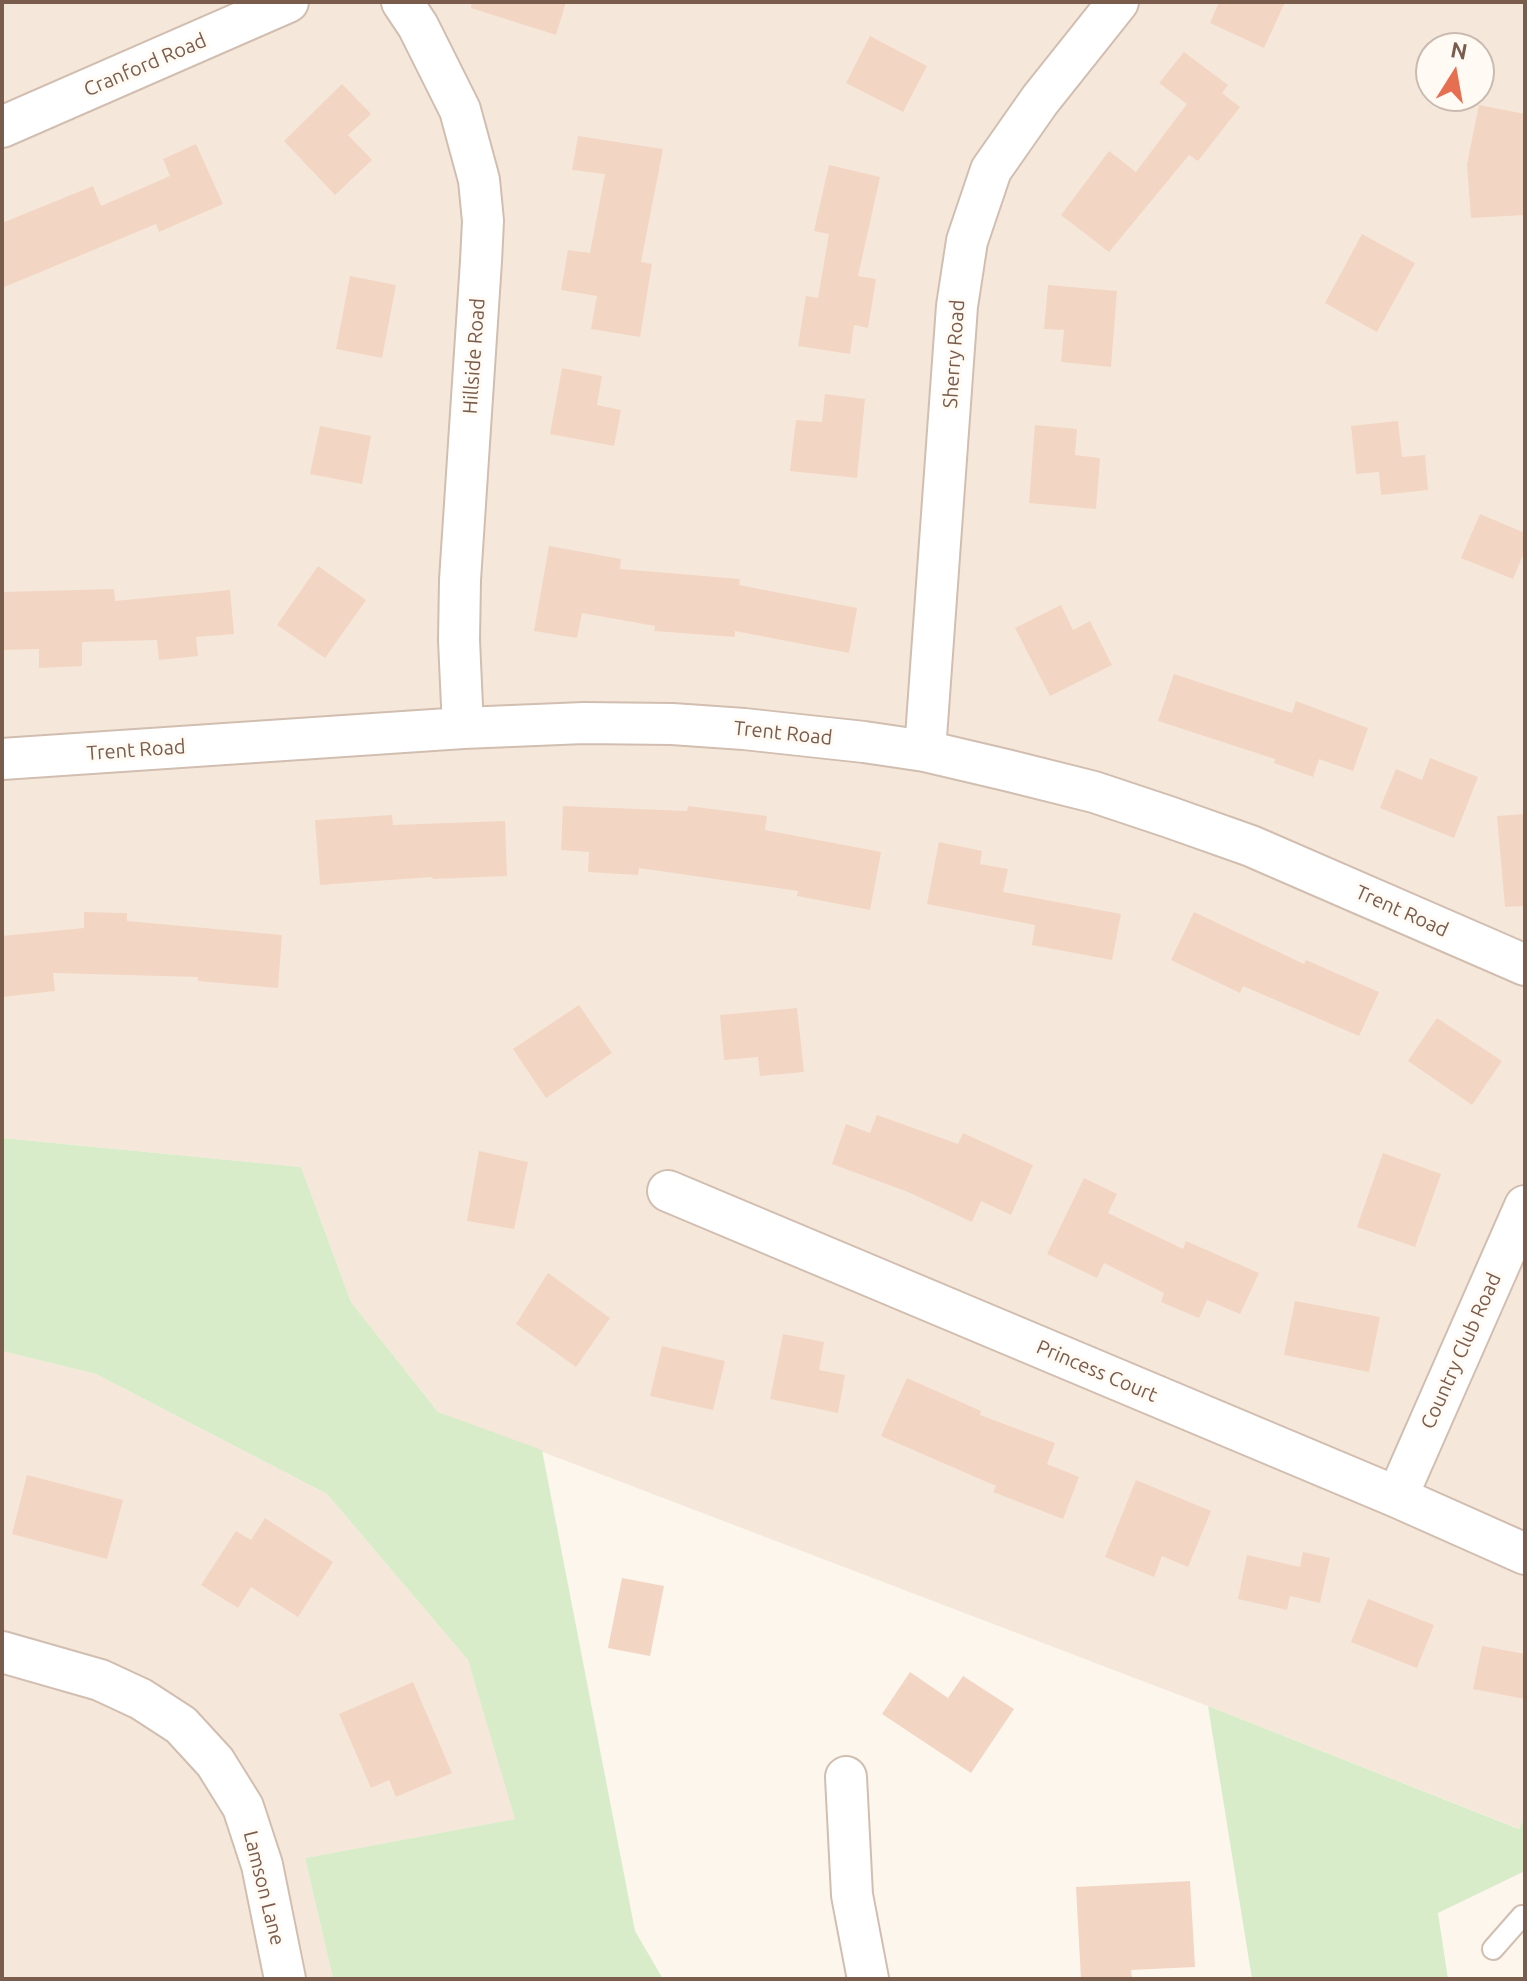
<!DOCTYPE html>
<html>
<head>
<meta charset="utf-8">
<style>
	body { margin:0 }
	#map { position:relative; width:1527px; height:1981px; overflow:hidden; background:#fdf6ec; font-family:Ubuntu,sans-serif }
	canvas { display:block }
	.frame { position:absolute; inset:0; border:4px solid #7a5c4d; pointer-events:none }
	.north { position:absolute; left:1415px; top:32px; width:80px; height:80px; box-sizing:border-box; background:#fffaf3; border:2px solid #cabbb1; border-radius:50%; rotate:11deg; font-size:22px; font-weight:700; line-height:32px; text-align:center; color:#7a5c4d }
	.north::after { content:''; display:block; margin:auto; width:28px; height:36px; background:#e76f51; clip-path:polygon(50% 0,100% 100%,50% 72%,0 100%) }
</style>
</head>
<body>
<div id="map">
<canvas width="1527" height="1981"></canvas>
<div class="frame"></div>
<div class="north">N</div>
</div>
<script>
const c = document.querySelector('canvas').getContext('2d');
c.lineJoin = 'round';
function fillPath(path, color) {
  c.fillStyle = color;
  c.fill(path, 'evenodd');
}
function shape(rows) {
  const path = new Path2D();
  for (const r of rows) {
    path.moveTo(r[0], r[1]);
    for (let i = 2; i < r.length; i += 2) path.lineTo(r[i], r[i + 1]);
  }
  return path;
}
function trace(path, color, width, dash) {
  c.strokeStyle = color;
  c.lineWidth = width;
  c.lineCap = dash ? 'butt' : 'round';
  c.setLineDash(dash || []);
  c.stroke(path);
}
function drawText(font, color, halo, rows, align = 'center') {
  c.font = font + ' Ubuntu,sans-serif';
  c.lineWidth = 6;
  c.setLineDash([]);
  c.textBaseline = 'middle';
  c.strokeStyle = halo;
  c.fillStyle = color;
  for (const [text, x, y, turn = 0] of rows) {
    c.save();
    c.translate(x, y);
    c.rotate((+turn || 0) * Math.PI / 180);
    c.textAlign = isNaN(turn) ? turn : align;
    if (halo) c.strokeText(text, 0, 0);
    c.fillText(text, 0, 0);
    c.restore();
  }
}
const residential = shape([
	[2,2,1525,2,1525,1817,1520,1829,1208,1706,438,1412,351,1302,301,1167,2,1138],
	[1431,48,1479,48,1479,96,1431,96],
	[2,1351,96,1374,327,1494,468,1660,516,1819,305,1858,333,1979,2,1979]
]);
const green = shape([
	[2,1138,301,1167,351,1302,438,1412,542,1450,635,1931,663,1979,333,1979,305,1858,515,1819,468,1660,327,1494,96,1374,2,1351],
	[1208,1706,1519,1829,1525,1817,1525,1871,1438,1913,1448,1979,1252,1979]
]);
const building = shape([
	[472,2,566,2,556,35,471,8],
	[1219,2,1285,2,1264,48,1210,23],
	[870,36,927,66,903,112,846,83],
	[1184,52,1228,85,1222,93,1240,107,1198,161,1189,155,1109,252,1061,215,1109,151,1136,172,1187,104,1159,83],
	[342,84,371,114,348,135,372,160,335,195,284,141],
	[1479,105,1525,114,1525,215,1471,218,1467,164],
	[578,136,663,149,641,262,652,264,640,337,591,329,597,296,561,290,568,250,590,253,605,174,572,170],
	[196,144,223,204,159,232,156,224,2,288,2,223,93,186,101,206,170,176,163,159],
	[829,165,880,177,858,276,876,279,868,328,854,325,850,354,798,346,806,296,818,298,829,234,814,231],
	[1362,234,1415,263,1377,332,1325,303],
	[350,276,396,285,382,358,336,349],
	[1048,285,1117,291,1111,367,1061,362,1064,330,1044,329],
	[562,368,602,376,597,405,621,410,614,446,550,434],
	[825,394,865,399,857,478,790,471,796,420,822,422],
	[1398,421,1402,457,1425,455,1428,490,1381,495,1379,472,1356,474,1351,426],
	[1035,425,1077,429,1075,455,1100,458,1096,509,1029,503],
	[320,426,371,436,362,484,310,474],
	[1480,514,1525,533,1525,550,1513,579,1461,558],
	[549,546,621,559,620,569,740,579,739,585,857,608,849,653,735,631,735,637,654,631,655,626,582,613,577,638,534,631],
	[318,566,366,600,325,658,277,625],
	[114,589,115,601,230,590,234,634,196,637,198,656,159,660,157,640,82,642,82,666,39,668,39,649,2,650,2,592],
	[1061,605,1073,630,1090,621,1112,665,1050,696,1015,628],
	[1174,674,1292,713,1296,701,1368,728,1353,771,1319,759,1313,777,1274,763,1275,759,1158,721],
	[1430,758,1478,777,1454,838,1380,808,1396,769,1422,780],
	[563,806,687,811,688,806,767,816,765,830,881,852,870,910,797,896,798,891,639,868,638,875,588,872,589,852,561,850],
	[1525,814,1525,906,1505,907,1497,816],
	[392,815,393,825,505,821,507,876,433,879,432,877,320,885,315,820],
	[939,842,982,851,980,864,1008,869,1003,892,1121,914,1112,960,1032,945,1035,925,927,904],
	[84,912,127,913,127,921,282,935,278,988,198,981,198,977,53,973,55,991,2,997,2,936,84,928],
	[1194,912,1304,964,1306,960,1379,992,1359,1036,1243,986,1240,993,1171,960],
	[579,1005,612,1053,546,1098,513,1049],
	[797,1008,804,1072,760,1076,758,1057,724,1060,720,1015],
	[1437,1018,1502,1061,1472,1105,1408,1061],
	[877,1115,958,1144,963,1133,1033,1165,1011,1215,981,1201,972,1222,908,1192,832,1164,846,1124,870,1133],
	[479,1151,528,1162,514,1229,467,1221],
	[1383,1153,1441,1174,1415,1247,1357,1227],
	[1084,1178,1117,1194,1108,1213,1183,1249,1186,1241,1259,1273,1240,1314,1207,1300,1199,1318,1161,1302,1164,1293,1104,1263,1097,1278,1047,1254],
	[548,1273,610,1318,576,1367,516,1324],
	[1295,1301,1380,1317,1369,1372,1284,1355],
	[783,1334,824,1342,819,1370,845,1375,838,1413,770,1399],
	[662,1346,725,1361,713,1410,650,1396],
	[907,1378,981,1411,980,1415,1055,1443,1047,1464,1079,1477,1063,1519,993,1492,996,1486,881,1436],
	[27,1475,123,1500,107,1559,12,1534],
	[1136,1480,1211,1511,1188,1567,1162,1556,1154,1577,1105,1557],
	[265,1518,333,1562,298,1617,251,1587,238,1608,201,1585,236,1531,251,1540],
	[1303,1552,1330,1558,1320,1603,1290,1596,1287,1610,1238,1599,1247,1555,1300,1567],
	[622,1578,664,1586,650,1656,608,1648],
	[1368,1599,1434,1625,1417,1668,1351,1642],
	[1482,1646,1525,1654,1525,1699,1473,1689],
	[910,1672,948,1698,963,1676,1014,1709,971,1773,882,1714],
	[413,1682,452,1773,396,1797,389,1780,371,1788,339,1714],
	[1190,1881,1195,1967,1131,1970,1132,1979,1081,1979,1076,1887]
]);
const lane = shape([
	[1493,1949,1522,1916,1525,1916]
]);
const street = shape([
	[402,2,418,26,460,110,479,180,483,221,481,261,460,580,459,640,463,728],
	[2,127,288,2],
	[925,751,957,306,967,241,991,170,1040,100,1118,2],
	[2,759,463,728,584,723,672,724,744,729,864,742,925,751,1006,770,1094,792,1169,817,1251,846,1525,965],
	[668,1191,1397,1497,1525,1554],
	[1397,1497,1525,1206],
	[2,1652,100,1680,141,1699,181,1725,215,1762,243,1807,262,1865,285,1979],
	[846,1777,852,1895,868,1979]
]);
const streetNames = [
	["Cranford Road",145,65,-23],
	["Sherry Road",954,354,-86],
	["Hillside Road",474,356,-86],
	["Trent Road",783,733,6],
	["Trent Road",136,750,-4],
	["Trent Road",1402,911,24],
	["Country Club Road",1461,1351,-66],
	["Princess Court",1097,1371,23],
	["Lamson Lane",264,1888,76]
];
fillPath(residential, '#f5e8da');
fillPath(green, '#d8ecc9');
fillPath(building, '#f3d5c3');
trace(lane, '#d1beb0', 24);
trace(street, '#d1beb0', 44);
trace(lane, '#fff', 20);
trace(street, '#fff', 40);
drawText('20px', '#7a5c4d', '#fffaf3', streetNames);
</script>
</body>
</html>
